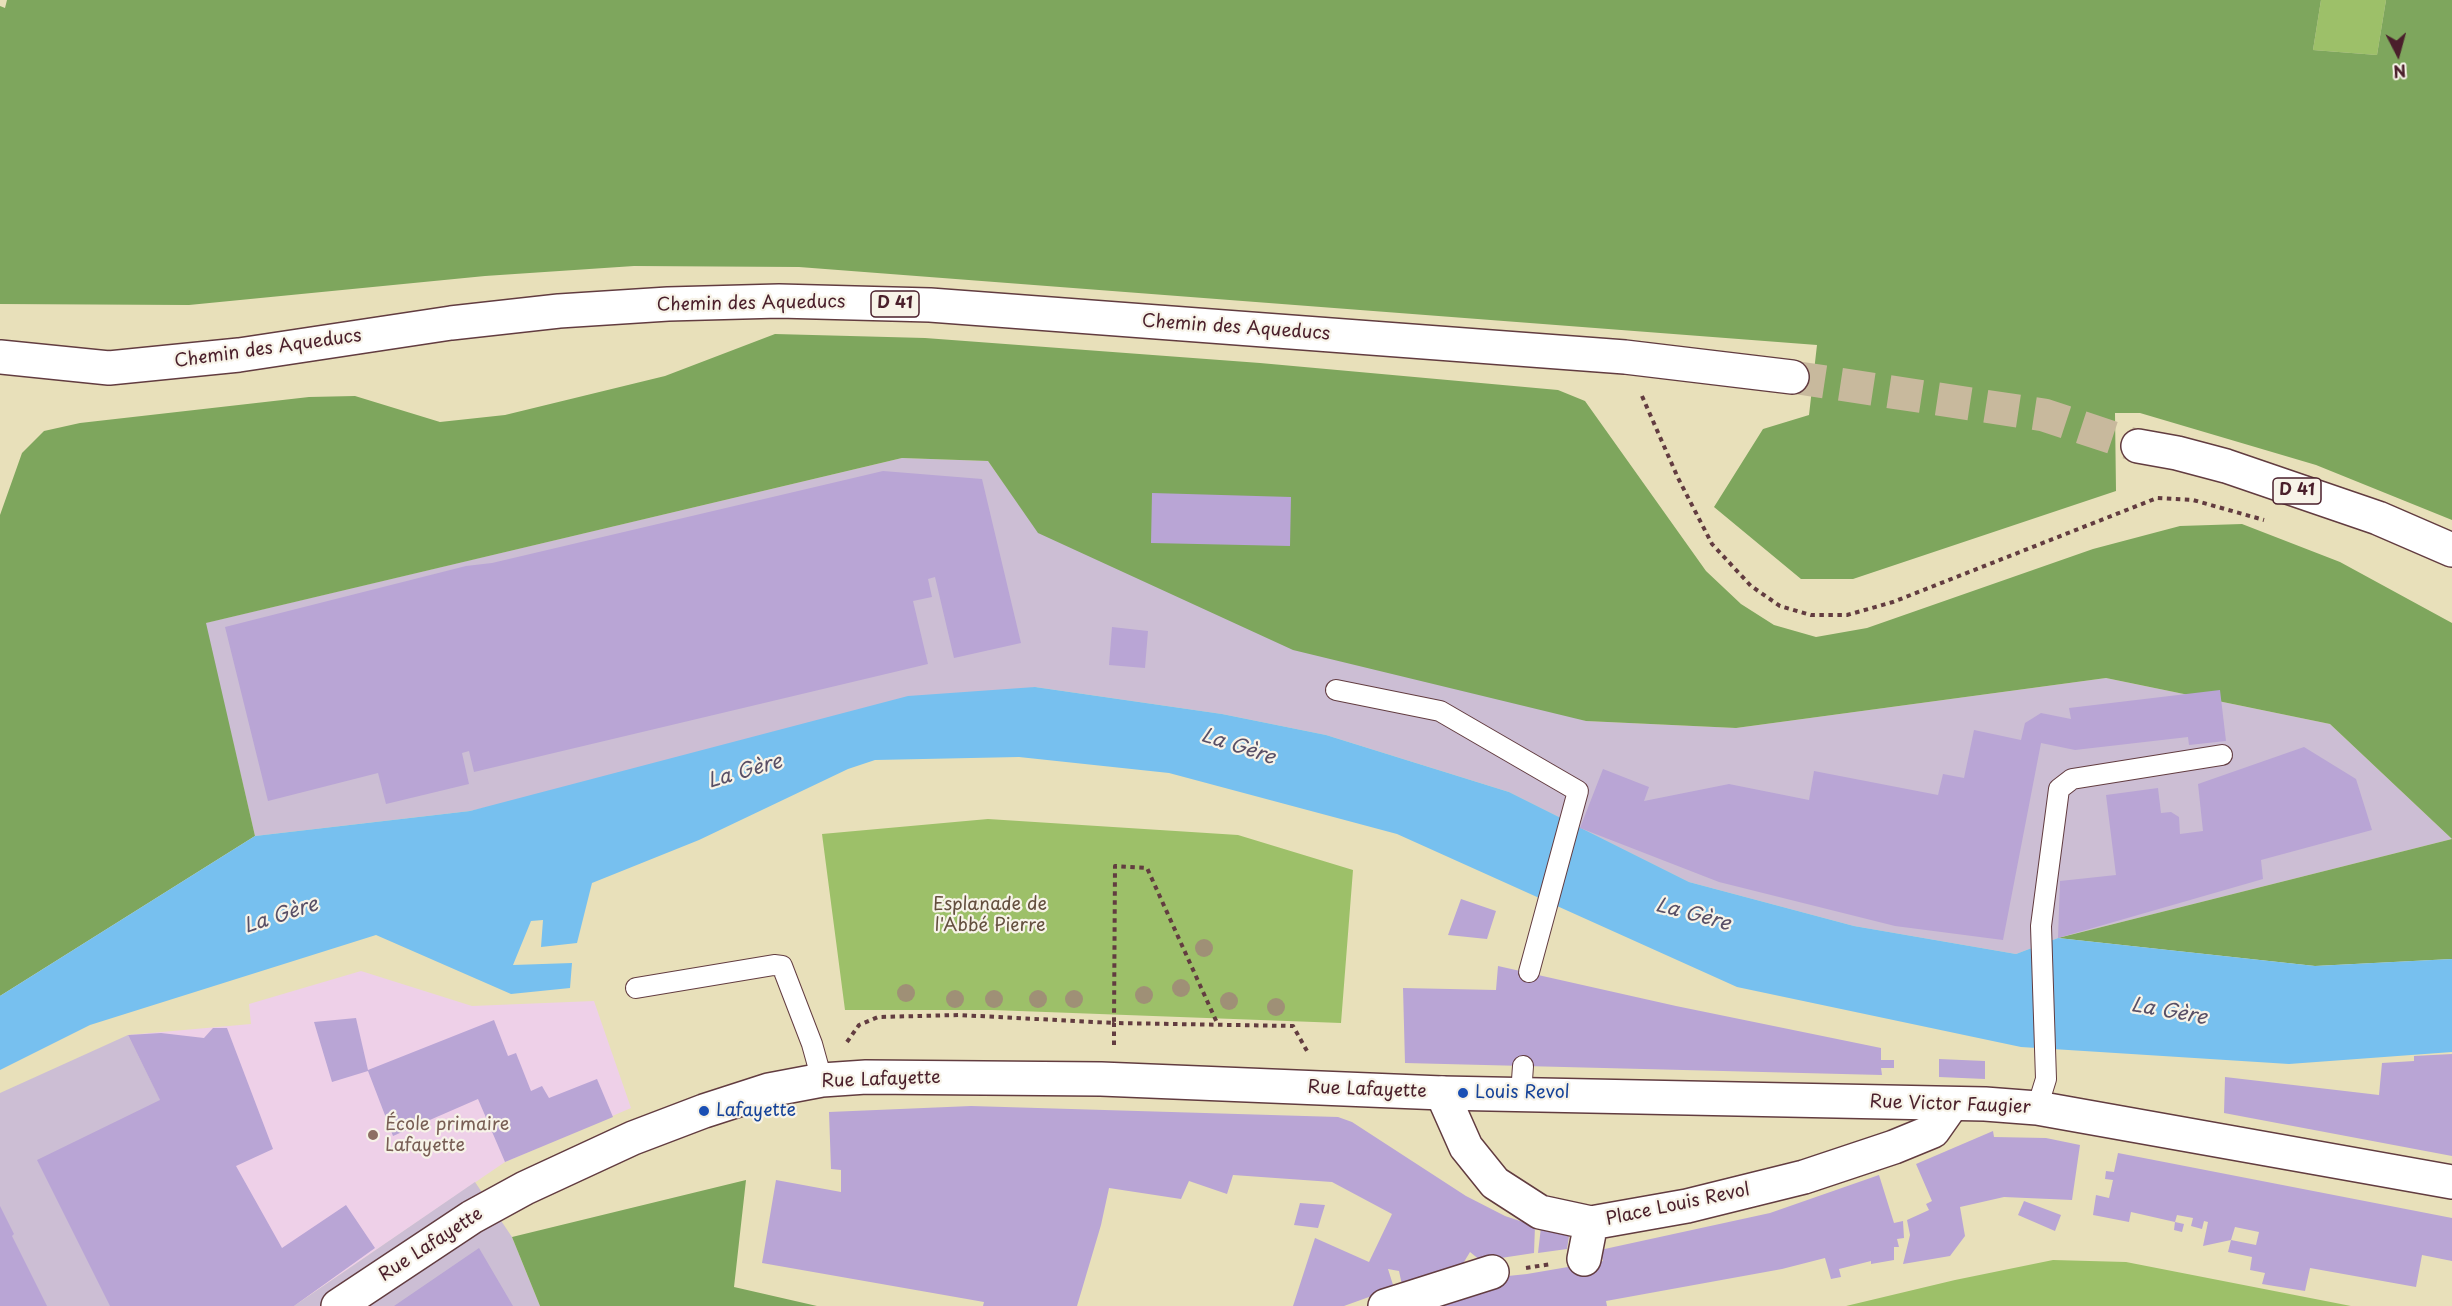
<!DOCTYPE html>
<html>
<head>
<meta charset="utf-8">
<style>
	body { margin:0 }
	#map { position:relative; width:2452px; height:1306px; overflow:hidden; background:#e8e0ba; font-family:"Playpen Sans",sans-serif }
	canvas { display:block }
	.north { position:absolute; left:2368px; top:24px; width:60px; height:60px; -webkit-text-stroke:4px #f7f3e8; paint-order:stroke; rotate:174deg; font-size:16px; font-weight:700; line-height:24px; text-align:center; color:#4a1f2b }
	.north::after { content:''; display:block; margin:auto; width:21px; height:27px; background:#4a1f2b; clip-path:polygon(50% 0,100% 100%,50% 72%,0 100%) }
</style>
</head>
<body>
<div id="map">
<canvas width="2452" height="1306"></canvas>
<div class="north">N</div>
</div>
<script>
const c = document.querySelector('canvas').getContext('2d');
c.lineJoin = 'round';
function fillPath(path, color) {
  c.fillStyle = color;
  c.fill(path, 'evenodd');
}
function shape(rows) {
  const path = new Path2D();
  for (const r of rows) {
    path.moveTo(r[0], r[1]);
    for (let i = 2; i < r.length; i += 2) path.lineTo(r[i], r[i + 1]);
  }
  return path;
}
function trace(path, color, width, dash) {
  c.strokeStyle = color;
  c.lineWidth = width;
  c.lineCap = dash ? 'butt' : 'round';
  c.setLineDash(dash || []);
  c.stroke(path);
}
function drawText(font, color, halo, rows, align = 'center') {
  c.font = font + ' "Playpen Sans",sans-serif';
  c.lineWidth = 4.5;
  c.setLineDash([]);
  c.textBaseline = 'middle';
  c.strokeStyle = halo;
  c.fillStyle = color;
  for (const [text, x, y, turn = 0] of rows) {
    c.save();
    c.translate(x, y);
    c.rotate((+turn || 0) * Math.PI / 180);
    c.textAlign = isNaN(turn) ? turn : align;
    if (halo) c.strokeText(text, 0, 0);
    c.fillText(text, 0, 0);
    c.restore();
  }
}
const built = shape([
	[361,971,472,1006,594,1001,631,1108,505,1162,294,1306,263,1306,128,1035,251,1024,249,1004]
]);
const industrial = shape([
	[902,458,988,461,1039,533,1586,721,1736,728,2106,678,2330,724,2452,839,2058,938,2016,954,1854,926,1689,882,1509,792,1326,735,1222,714,1035,687,470,811,255,836,205,623],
	[128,1035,263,1306,0,1306,0,1093],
	[475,1182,512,1237,540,1306,294,1306]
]);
const green = shape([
	[2321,0,2386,0,2377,55,2313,50],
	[988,819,1238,835,1353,870,1341,1023,992,1010,845,1010,822,834],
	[2053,1260,2126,1262,2351,1306,1846,1306,1955,1280]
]);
const forest = shape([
	[7,0,2321,0,2313,50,2377,55,2386,0,2452,0,2452,520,2316,465,2140,413,2115,413,2116,491,1853,579,1801,579,1714,507,1763,429,1809,415,1817,345,799,267,634,266,485,276,189,305,0,304,0,6,5,8],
	[775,334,925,338,1260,363,1558,390,1585,401,1706,571,1741,604,1774,625,1816,637,1867,628,2093,549,2180,526,2242,524,2340,562,2452,623,2452,839,2330,724,2106,678,1736,728,1586,721,1293,650,1038,533,988,461,902,458,206,623,255,836,0,996,0,515,22,453,44,431,80,423,309,397,355,396,440,422,505,415,665,376],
	[2452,839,2452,959,2315,966,2058,938],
	[746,1180,734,1287,817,1306,540,1306,512,1237]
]);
const water = shape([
	[1035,687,1222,714,1326,735,1509,792,1689,882,1854,926,2016,954,2058,938,2315,966,2452,959,2452,1052,2289,1064,2021,1047,1737,987,1397,834,1169,773,1019,757,875,760,848,769,699,840,592,883,577,943,541,947,543,920,531,921,513,965,572,963,570,988,511,994,376,935,90,1025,0,1070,0,996,255,836,470,811,908,696]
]);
const building = shape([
	[883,471,982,479,1021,643,954,658,935,577,928,579,932,597,913,601,928,664,474,772,469,751,462,753,469,784,386,804,378,773,268,801,225,627,466,566,492,563],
	[1152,493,1291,497,1290,546,1151,543],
	[1112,627,1148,631,1145,668,1109,665],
	[2220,690,2226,741,2189,745,2188,737,2075,750,2041,743,2003,940,1895,926,1719,882,1580,828,1603,769,1649,787,1644,801,1729,784,1809,800,1814,771,1938,795,1943,774,1964,778,1974,730,2021,740,2025,723,2041,713,2071,719,2069,708],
	[2304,747,2356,779,2372,830,2261,860,2263,879,2058,938,2060,881,2116,875,2106,795,2158,788,2161,813,2171,812,2179,817,2180,834,2203,831,2198,784],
	[1461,899,1496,911,1487,939,1448,935],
	[1498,966,1676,1006,1881,1048,1881,1060,1894,1060,1894,1068,1881,1068,1882,1075,1405,1063,1403,988,1496,990],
	[356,1018,368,1070,494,1020,508,1056,516,1053,531,1091,542,1086,549,1098,597,1079,613,1117,505,1162,478,1099,393,1136,368,1071,332,1082,314,1022],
	[213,1028,227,1028,273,1149,236,1166,282,1248,346,1205,375,1248,294,1306,110,1306,37,1160,160,1100,128,1035,161,1033,204,1038],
	[2452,1054,2452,1156,2224,1113,2225,1077,2379,1095,2382,1063,2414,1061,2414,1056],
	[1939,1059,1985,1061,1985,1079,1939,1077],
	[971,1106,1338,1117,1352,1122,1466,1196,1505,1216,1535,1226,1534,1253,1481,1261,1470,1252,1461,1267,1402,1285,1399,1271,1388,1269,1394,1288,1344,1306,1293,1306,1315,1238,1369,1262,1392,1214,1332,1182,1233,1175,1227,1194,1189,1181,1181,1199,1109,1188,1101,1225,1077,1306,983,1306,984,1302,762,1263,776,1180,841,1192,841,1170,831,1169,829,1112],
	[1993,1131,1994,1137,2046,1138,2080,1145,2072,1200,2004,1197,1960,1207,1965,1236,1950,1256,1903,1264,1910,1235,1907,1220,1929,1210,1926,1204,1932,1201,1916,1164],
	[2118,1153,2452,1218,2452,1261,2422,1255,2416,1287,2310,1268,2305,1291,2262,1284,2265,1273,2250,1270,2252,1257,2228,1252,2231,1240,2203,1246,2208,1222,2204,1221,2202,1229,2191,1226,2193,1218,2177,1215,2175,1222,2131,1212,2129,1222,2093,1215,2096,1195,2109,1198,2113,1180,2105,1179,2106,1171,2114,1172],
	[2235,1227,2259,1232,2256,1245,2231,1240],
	[1879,1175,1894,1223,1903,1221,1904,1238,1897,1239,1899,1247,1894,1247,1894,1260,1871,1264,1871,1261,1839,1269,1841,1277,1831,1279,1825,1258,1782,1269,1606,1301,1607,1306,1434,1306,1489,1278,1527,1274,1603,1261,1600,1250,1770,1213],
	[2024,1201,2061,1215,2055,1231,2018,1215],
	[1300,1203,1325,1205,1318,1228,1294,1225],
	[0,1206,14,1234,12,1236,47,1306,0,1306],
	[2175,1222,2184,1224,2182,1232,2174,1230],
	[1541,1227,1569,1236,1567,1249,1538,1253],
	[479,1248,513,1306,394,1306]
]);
const primaryTunnel = shape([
	[1792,377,2044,415,2138,446]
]);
const path = shape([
	[1642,396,1678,478,1712,544,1751,586,1780,606,1811,615,1847,615,1893,602,2157,498,2193,500,2264,520],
	[847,1042,859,1025,878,1017,959,1015,1114,1023,1115,866,1147,868,1218,1025],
	[1114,1045,1114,1023,1293,1026,1307,1051],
	[1526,1268,1551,1264]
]);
const lane = shape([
	[1336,690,1440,711,1578,791,1529,972],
	[636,988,774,965,782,966,812,1044,822,1080],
	[1521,1094,1523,1066],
	[2037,1108,2046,1079,2041,926,2059,789,2072,779,2222,755]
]);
const street = shape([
	[1442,1093,1466,1147,1495,1183,1540,1212,1591,1223,1687,1206,1804,1177,1894,1147,1933,1131,1952,1104],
	[1584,1259,1591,1223],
	[1385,1306,1492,1272]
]);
const secondary = shape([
	[338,1306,472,1217,525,1188,633,1138,704,1111,769,1090,822,1080,866,1077,1101,1079,1442,1093,1985,1104,2037,1108,2452,1182]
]);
const primary = shape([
	[0,357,109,368,239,355,451,323,559,311,668,304,779,301,930,305,1625,357,1792,377],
	[2138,446,2177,453,2226,466,2378,518,2452,550]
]);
const trees = [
	[1204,948],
	[1181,988],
	[906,993],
	[1144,995],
	[955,999],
	[994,999],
	[1038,999],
	[1074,999],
	[1229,1001],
	[1276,1007]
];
const markers = [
	[1463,1093,6,"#1a4fb4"],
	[704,1111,6,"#1a4fb4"],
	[373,1135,6,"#8d6e63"]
];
const shields = [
	[895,304,48],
	[2297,491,48]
];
const shieldNames = [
	["D 41",895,304],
	["D 41",2297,491]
];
const streetNames = [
	["Chemin des Aqueducs",751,304,-1],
	["Chemin des Aqueducs",1236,328,4],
	["Chemin des Aqueducs",268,349,-8],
	["Rue Lafayette",881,1080,-2],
	["Rue Lafayette",1367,1090,2],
	["Rue Victor Faugier",1950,1105,2],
	["Place Louis Revol",1678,1205,-12],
	["Rue Lafayette",431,1245,-33]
];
const parkNames = [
	["Esplanade de",990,905],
	["l'Abbé Pierre",990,926]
];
const transitNames = [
	["Louis Revol",1475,1093],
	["Lafayette",716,1111]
];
const educationNames = [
	["École primaire",385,1125],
	["Lafayette",385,1146]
];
const waterNames = [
	["La Gère",1238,747,18],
	["La Gère",745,772,-16],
	["La Gère",1693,915,15],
	["La Gère",281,916,-18],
	["La Gère",2169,1012,10]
];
fillPath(built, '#eed0e8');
fillPath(industrial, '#ccbed4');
fillPath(green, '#9dc069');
fillPath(forest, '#7ea65d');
fillPath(water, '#77c0ef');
fillPath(building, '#b9a5d5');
trace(primaryTunnel, '#c8b99d', 33, [33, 16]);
trace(lane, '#623c40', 22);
trace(street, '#623c40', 36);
trace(secondary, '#623c40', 36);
trace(primary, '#623c40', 36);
trace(path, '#623c40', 4, [4.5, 4.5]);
trace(lane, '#fff', 20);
trace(street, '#fff', 33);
trace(secondary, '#fff', 33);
trace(primary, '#fff', 33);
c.fillStyle = '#9f9076';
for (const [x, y] of trees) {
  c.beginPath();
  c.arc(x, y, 9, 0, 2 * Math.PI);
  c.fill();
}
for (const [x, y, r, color] of markers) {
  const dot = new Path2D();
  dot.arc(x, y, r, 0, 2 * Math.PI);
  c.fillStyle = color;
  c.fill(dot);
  trace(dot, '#f7f3e8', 2);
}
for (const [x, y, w] of shields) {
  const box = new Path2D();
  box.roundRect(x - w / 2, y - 13, w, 26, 4.5);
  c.fillStyle = '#f7f3e8';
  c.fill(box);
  trace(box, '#4a1f2b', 1.5);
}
drawText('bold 16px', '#4a1f2b', null, shieldNames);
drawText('18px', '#4a1f2b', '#f7f3e8', streetNames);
drawText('18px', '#634f3e', '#f7f3e8', parkNames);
drawText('18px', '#164399', '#f7f3e8', transitNames, 'left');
drawText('18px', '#785e54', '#f7f3e8', educationNames, 'left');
drawText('italic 20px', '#584f66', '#f7f3e8', waterNames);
</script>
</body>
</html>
